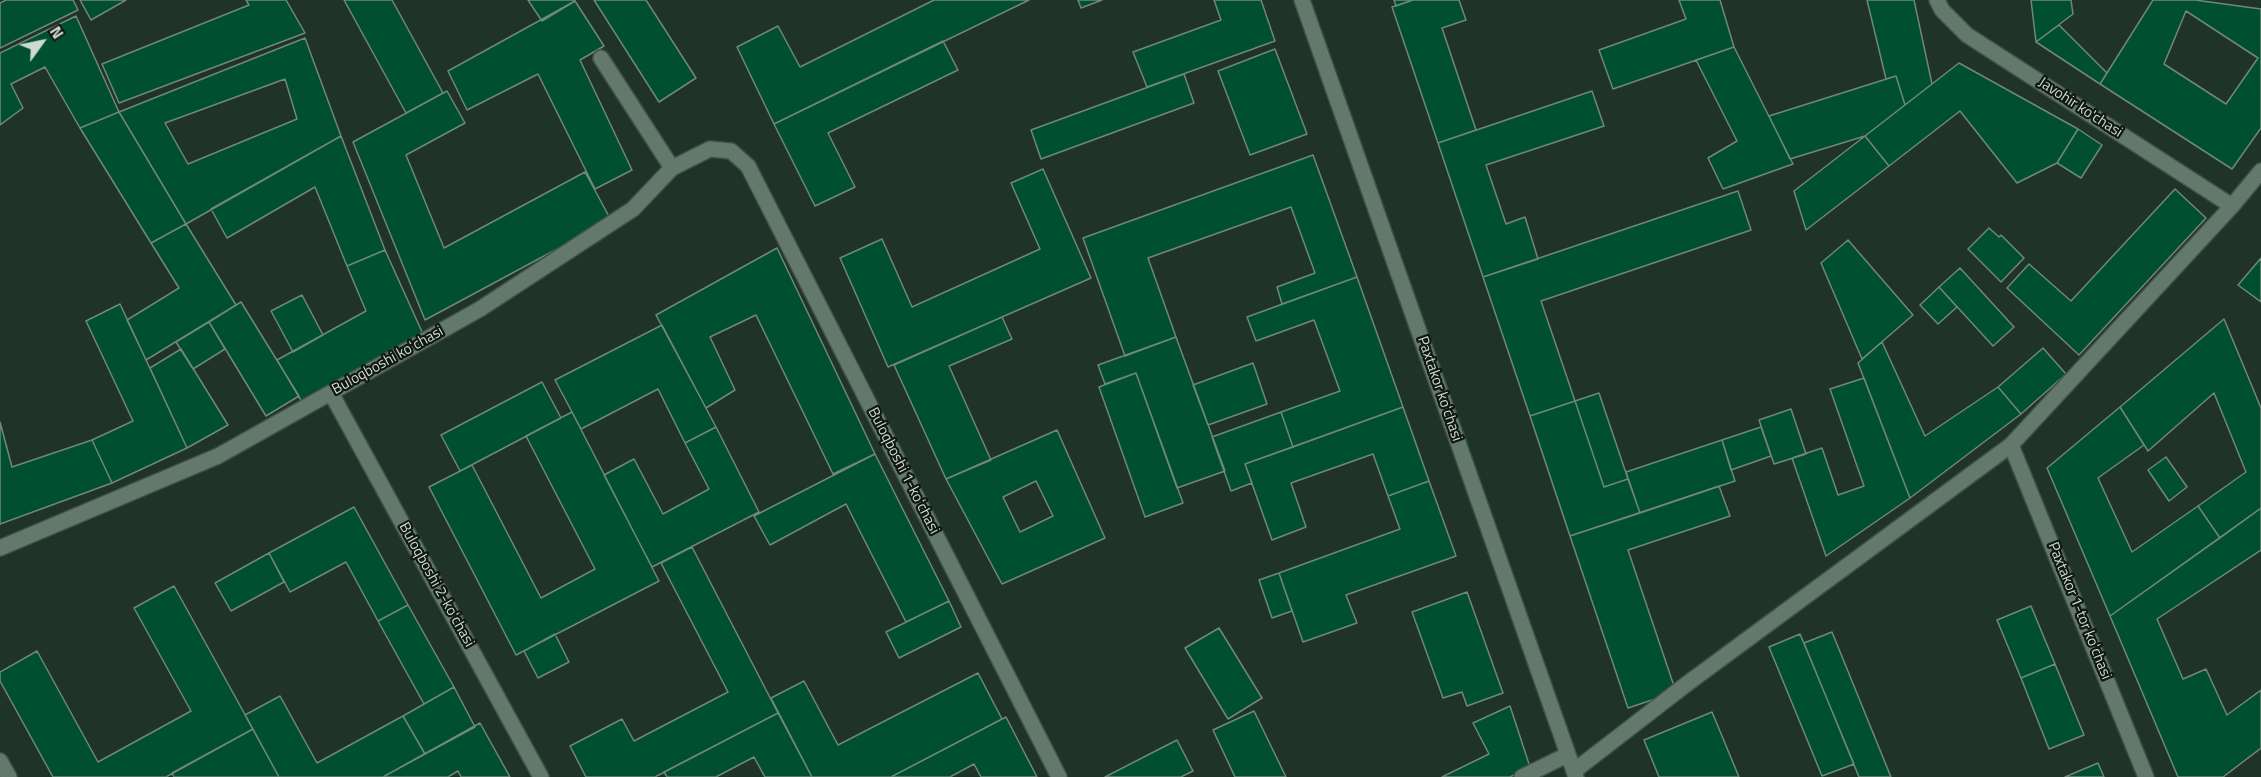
<!DOCTYPE html>
<html>
<head>
<meta charset="utf-8">
<style>
	body { margin:0 }
	#map { position:relative; width:2261px; height:777px; overflow:hidden; background:#1f3328; font-family:"Titillium Web",sans-serif }
	canvas { display:block }
	.north { position:absolute; left:12px; top:12px; width:60px; height:60px; -webkit-text-stroke:4px #101813; paint-order:stroke; rotate:57deg; font-size:16px; font-weight:700; line-height:24px; text-align:center; color:#cedad3 }
	.north::after { content:''; display:block; margin:auto; width:21px; height:27px; background:#cedad3; clip-path:polygon(50% 0,100% 100%,50% 72%,0 100%) }
</style>
</head>
<body>
<div id="map">
<canvas width="2261" height="777"></canvas>
<div class="north">N</div>
</div>
<script>
const c = document.querySelector('canvas').getContext('2d');
c.lineJoin = 'round';
function fillPath(path, color) {
  c.fillStyle = color;
  c.fill(path, 'evenodd');
}
function shape(rows) {
  const path = new Path2D();
  for (const r of rows) {
    path.moveTo(r[0], r[1]);
    for (let i = 2; i < r.length; i += 2) path.lineTo(r[i], r[i + 1]);
  }
  return path;
}
function trace(path, color, width, dash) {
  c.strokeStyle = color;
  c.lineWidth = width;
  c.lineCap = dash ? 'butt' : 'round';
  c.setLineDash(dash || []);
  c.stroke(path);
}
function drawText(font, color, halo, rows, align = 'center') {
  c.font = font + ' "Titillium Web",sans-serif';
  c.lineWidth = 4.5;
  c.setLineDash([]);
  c.textBaseline = 'middle';
  c.strokeStyle = halo;
  c.fillStyle = color;
  for (const [text, x, y, turn = 0] of rows) {
    c.save();
    c.translate(x, y);
    c.rotate((+turn || 0) * Math.PI / 180);
    c.textAlign = isNaN(turn) ? turn : align;
    if (halo) c.strokeText(text, 0, 0);
    c.fillText(text, 0, 0);
    c.restore();
  }
}
const building = shape([
	[6,0,73,0,78,10,0,48,0,3,6,0],
	[80,0,126,0,91,20,80,0],
	[246,0,286,0,305,33,119,103,102,64,249,5,246,0],
	[344,0,392,0,443,93,406,113,344,0],
	[528,0,575,0,575,1,542,21,528,0],
	[594,0,646,0,696,78,659,102,594,0],
	[934,0,1029,0,774,124,737,47,778,26,800,67,934,0],
	[1078,0,1102,0,1081,8,1078,0],
	[1214,0,1261,0,1275,41,1147,87,1133,52,1221,20,1214,0],
	[1394,0,1413,0,1396,6,1394,0],
	[1413,0,1459,0,1466,20,1442,28,1476,130,1438,143,1392,7,1413,0],
	[1679,0,1720,0,1734,47,1613,89,1599,50,1686,19,1679,0],
	[1867,0,1914,0,1932,84,1905,105,1896,76,1886,79,1867,0],
	[2031,0,2071,0,2073,14,2036,42,2031,0],
	[2153,0,2195,0,2261,9,2261,128,2232,169,2100,84,2153,0],
	[2186,11,2258,58,2226,104,2164,64,2186,11],
	[575,1,604,46,580,60,632,170,595,189,538,74,467,110,448,71,575,1],
	[76,16,119,112,80,128,45,67,11,84,23,108,0,125,0,53,76,16],
	[2059,25,2107,73,2100,84,2036,42,2059,25],
	[305,38,341,136,186,224,119,112,305,38],
	[285,79,297,119,188,164,165,123,285,79],
	[943,41,958,70,828,133,855,187,815,206,774,124,943,41],
	[1734,47,1793,164,1723,189,1708,158,1737,141,1696,60,1734,47],
	[1275,49,1307,134,1250,155,1218,71,1275,49],
	[1959,63,2078,129,2057,163,2017,183,1960,111,1889,166,1865,136,1959,63],
	[1184,74,1194,103,1041,159,1031,130,1184,74],
	[1896,76,1905,105,1865,136,1790,159,1769,116,1896,76],
	[447,91,465,123,406,155,444,248,585,172,611,220,425,320,353,142,447,91],
	[1592,91,1604,126,1486,165,1506,224,1525,217,1538,259,1483,277,1438,143,1592,91],
	[119,112,186,224,151,243,80,128,119,112],
	[2078,129,2102,145,2081,178,2057,163,2078,129],
	[341,136,385,250,347,266,315,187,227,238,211,209,341,136],
	[1865,136,1889,166,1806,230,1794,191,1865,136],
	[1313,155,1357,277,1282,304,1277,287,1315,273,1291,207,1148,258,1176,337,1125,356,1083,238,1313,155],
	[1043,169,1091,278,888,367,840,258,882,239,912,307,1040,249,1011,183,1043,169],
	[2175,189,2206,218,2079,355,2007,288,2029,264,2071,301,2175,189],
	[1738,191,1751,230,1541,301,1575,401,1530,416,1483,277,1738,191],
	[186,224,236,305,146,360,127,320,179,288,151,243,186,224],
	[1989,228,1999,237,2001,235,2024,258,2001,282,1968,249,1989,228],
	[1848,240,1913,315,1862,359,1821,263,1848,240],
	[777,248,875,454,833,474,756,315,710,337,735,390,706,408,656,315,777,248],
	[385,250,423,334,302,402,277,360,366,311,347,266,385,250],
	[2261,258,2261,302,2238,285,2261,258],
	[1960,268,2014,327,1993,346,1939,287,1960,268],
	[1357,277,1403,407,1293,447,1281,412,1340,391,1314,320,1256,341,1247,317,1357,277],
	[1939,287,1957,307,1938,324,1920,305,1939,287],
	[302,295,323,335,293,352,271,311,302,295],
	[241,302,299,396,266,416,209,322,241,302],
	[120,304,187,448,112,483,92,440,133,421,86,321,120,304],
	[1002,317,1012,339,949,366,991,460,946,479,894,365,1002,317],
	[2224,319,2261,408,2261,508,2220,538,2198,506,2246,472,2214,393,2148,451,2120,407,2224,319],
	[209,322,225,349,193,369,176,342,209,322],
	[662,325,716,427,685,443,658,389,581,429,555,380,662,325],
	[1176,337,1225,471,1177,488,1136,373,1105,384,1098,365,1176,337],
	[1882,342,1925,436,1998,387,2021,414,1910,498,1858,363,1882,342],
	[2043,348,2066,374,2021,414,1998,387,2043,348],
	[181,349,228,425,187,448,150,368,181,349],
	[1253,363,1267,404,1208,425,1193,385,1253,363],
	[1136,373,1183,503,1145,517,1099,387,1136,373],
	[1864,378,1910,498,1826,556,1792,458,1822,448,1838,495,1864,486,1830,389,1864,378],
	[542,382,561,418,460,471,441,435,542,382],
	[1599,393,1628,479,1604,487,1575,401,1599,393],
	[1575,401,1604,487,1628,479,1640,513,1570,536,1530,416,1575,401],
	[1403,407,1429,481,1388,496,1373,454,1291,483,1306,527,1272,540,1245,464,1403,407],
	[2120,407,2144,445,2098,478,2132,552,2198,506,2220,538,2110,616,2047,468,2120,407],
	[1791,409,1806,454,1774,464,1759,420,1791,409],
	[572,412,659,581,516,655,429,487,472,465,541,598,595,569,526,436,572,412],
	[1281,412,1293,447,1245,464,1252,483,1231,491,1212,437,1281,412],
	[0,422,12,467,92,440,112,483,0,524,0,422],
	[716,427,759,512,652,567,604,475,634,459,663,514,709,489,685,443,716,427],
	[1761,427,1771,456,1731,470,1722,440,1761,427],
	[1057,430,1105,538,1002,584,946,479,1057,430],
	[1036,481,1053,516,1020,532,1003,497,1036,481],
	[1722,440,1735,481,1640,513,1626,472,1722,440],
	[875,454,949,601,906,622,846,504,770,545,754,516,875,454],
	[2166,457,2187,487,2169,501,2148,470,2166,457],
	[1429,481,1456,556,1346,595,1357,623,1303,642,1279,573,1400,529,1388,496,1429,481],
	[1719,486,1730,516,1628,550,1676,692,1628,708,1570,536,1719,486],
	[354,507,408,605,378,621,346,562,290,592,269,553,354,507],
	[2261,508,2261,550,2157,619,2183,679,2206,669,2227,715,2261,690,2261,748,2223,777,2178,777,2110,616,2261,508],
	[692,547,778,713,655,777,586,777,570,746,622,719,634,741,728,692,661,563,692,547],
	[269,553,284,582,231,611,215,583,269,553],
	[1279,573,1292,611,1272,618,1259,580,1279,573],
	[174,586,253,729,166,777,53,777,0,681,0,672,37,651,98,762,191,711,134,608,174,586],
	[1467,592,1503,693,1467,706,1462,692,1443,698,1412,612,1467,592],
	[949,601,961,627,899,658,886,632,949,601],
	[408,605,454,687,424,704,378,621,408,605],
	[2031,606,2055,664,2021,678,1997,620,2031,606],
	[1219,628,1262,698,1228,719,1185,648,1219,628],
	[1832,632,1891,777,1859,777,1804,643,1832,632],
	[555,634,569,662,538,678,524,651,555,634],
	[1800,634,1854,764,1822,776,1769,647,1800,634],
	[2055,664,2084,735,2049,749,2021,678,2055,664],
	[978,673,1002,719,891,777,812,777,771,698,804,681,838,745,978,673],
	[454,687,475,727,425,754,403,716,454,687],
	[280,696,317,763,403,716,425,754,383,777,279,777,245,715,280,696],
	[1510,706,1530,767,1510,777,1442,777,1489,754,1473,723,1510,706],
	[1254,711,1286,777,1235,777,1213,730,1254,711],
	[1712,712,1739,777,1659,777,1644,740,1712,712],
	[778,713,812,777,765,777,754,757,716,777,667,777,664,772,778,713],
	[1006,717,1037,777,981,777,974,764,950,777,891,777,1006,717],
	[480,723,510,777,461,777,458,771,448,777,383,777,480,723],
	[253,729,279,777,174,777,172,773,253,729],
	[1177,740,1193,771,1181,777,1105,777,1177,740],
	[2098,763,2104,777,2065,777,2098,763]
]);
const lane = shape([
	[601,58,672,168]
]);
const street = shape([
	[1937,0,1942,10,1967,35,2232,206],
	[331,393,541,777],
	[2011,445,2146,777],
	[0,548,218,456,480,309,633,209,672,168,710,149,731,151,748,166,1059,777],
	[0,761,9,777],
	[1574,771,1688,683,2011,445,2232,206,2261,171],
	[1522,777,1567,755]
]);
const secondary = shape([
	[1302,0,1576,777]
]);
const streetNames = [
	["Javohir ko'chasi",2080,108,33],
	["Buloqboshi koʻchasi",388,361,-29],
	["Paxtakor koʻchasi",1439,389,71],
	["Buloqboshi 1-koʻchasi",903,471,63],
	["Buloqboshi 2-koʻchasi",436,585,61],
	["Paxtakor 1-tor koʻchasi",2079,611,68]
];
fillPath(building, '#004f31');
trace(building, '#71877a', 1.5);
trace(lane, '#3f5047', 18);
trace(street, '#3f5047', 18);
trace(secondary, '#3f5047', 18);
trace(lane, '#63796c', 15);
trace(street, '#63796c', 15);
trace(secondary, '#63796c', 15);
drawText('15px', '#cedad3', '#101813', streetNames);
</script>
</body>
</html>
